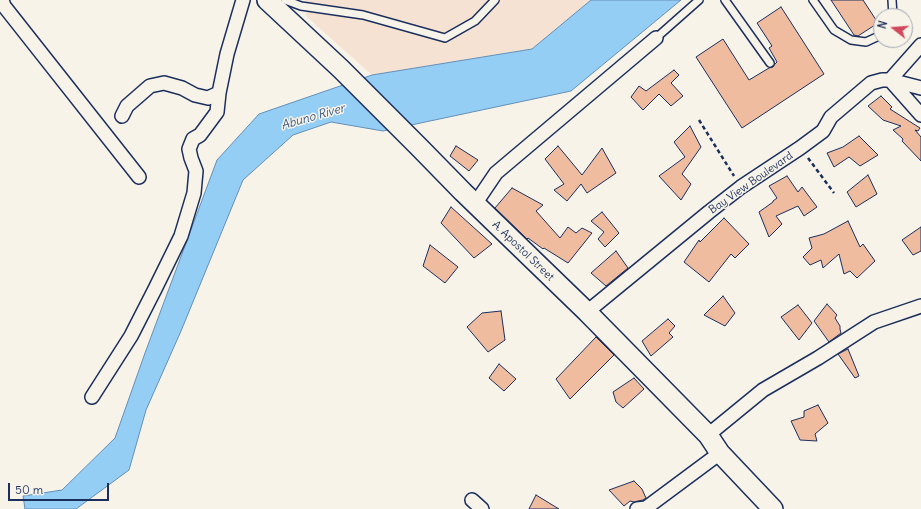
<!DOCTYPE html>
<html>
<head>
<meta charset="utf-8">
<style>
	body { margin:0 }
	#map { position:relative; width:921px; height:509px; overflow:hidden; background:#f7f3e8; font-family:Delius,sans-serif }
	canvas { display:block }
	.north { position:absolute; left:873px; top:8px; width:40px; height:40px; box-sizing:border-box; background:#f7f3e8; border:1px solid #9fa5b1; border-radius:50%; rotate:287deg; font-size:11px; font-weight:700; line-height:16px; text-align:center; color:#1b2f5e }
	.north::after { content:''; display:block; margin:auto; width:14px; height:18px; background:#d1495b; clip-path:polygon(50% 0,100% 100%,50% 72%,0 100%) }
	.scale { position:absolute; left:8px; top:483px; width:101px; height:18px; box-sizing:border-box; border:2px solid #1b2f5e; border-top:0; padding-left:5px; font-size:12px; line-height:14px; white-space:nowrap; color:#1b2f5e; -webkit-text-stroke:3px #f7f3e8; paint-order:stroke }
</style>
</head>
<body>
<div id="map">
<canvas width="921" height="509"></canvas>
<div class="north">N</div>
<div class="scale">50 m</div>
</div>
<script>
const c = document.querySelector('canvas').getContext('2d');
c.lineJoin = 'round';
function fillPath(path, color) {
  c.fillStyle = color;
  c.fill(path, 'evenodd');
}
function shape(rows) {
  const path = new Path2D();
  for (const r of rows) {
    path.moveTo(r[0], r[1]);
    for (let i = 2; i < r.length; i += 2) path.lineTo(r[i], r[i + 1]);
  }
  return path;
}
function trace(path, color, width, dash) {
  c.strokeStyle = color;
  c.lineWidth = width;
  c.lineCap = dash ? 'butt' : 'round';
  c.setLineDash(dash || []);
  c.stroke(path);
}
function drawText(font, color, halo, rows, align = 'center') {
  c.font = font + ' Delius,sans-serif';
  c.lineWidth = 3;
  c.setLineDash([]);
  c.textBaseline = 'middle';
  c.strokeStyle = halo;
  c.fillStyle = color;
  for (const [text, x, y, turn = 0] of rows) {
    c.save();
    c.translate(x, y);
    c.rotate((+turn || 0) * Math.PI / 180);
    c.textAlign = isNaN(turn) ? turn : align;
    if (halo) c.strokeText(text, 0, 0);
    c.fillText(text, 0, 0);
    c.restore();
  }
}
const built = shape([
	[306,0,591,0,532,49,372,75,306,16]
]);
const water = shape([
	[591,0,681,0,571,91,383,131,331,122,293,135,243,180,181,331,146,410,129,470,76,509,25,509,23,496,62,490,115,438,145,353,217,160,259,114,372,75,532,49,591,0]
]);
const building = shape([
	[831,0,863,0,878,23,858,36,854,35,831,0],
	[781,7,824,74,742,128,696,57,723,39,749,80,769,68,773,67,775,64,777,62,769,48,772,46,757,23,781,7],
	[674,70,679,75,671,83,683,96,671,106,659,94,643,110,631,97,639,86,646,91,674,70],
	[881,96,892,107,890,109,920,128,918,131,915,130,921,137,921,161,902,141,903,139,893,130,901,126,883,120,868,106,881,96],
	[690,126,701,147,682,174,691,184,681,200,659,176,685,157,674,142,690,126],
	[859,136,878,155,860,166,849,157,834,167,827,153,843,147,859,136],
	[456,146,478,160,469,171,450,156,456,146],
	[558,146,582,175,602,148,616,173,587,193,581,184,567,201,554,190,564,184,545,159,558,146],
	[868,175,877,194,856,207,847,192,868,175],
	[787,176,798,192,802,187,817,207,804,216,798,206,776,216,782,224,769,237,759,212,773,202,773,201,777,198,769,186,787,176],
	[512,188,543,205,536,211,560,238,568,227,576,233,582,228,592,233,568,263,544,248,543,249,528,238,527,239,495,208,512,188],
	[451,207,492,244,474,258,441,223,451,207],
	[602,212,619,233,605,247,598,239,604,232,591,221,602,212],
	[724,218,749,244,735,258,731,254,709,282,684,262,699,240,700,242,724,218],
	[848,221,860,247,863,244,875,261,857,278,850,271,844,274,839,254,823,268,821,260,810,265,803,257,812,248,809,238,824,234,848,221],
	[921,227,921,251,913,255,902,240,921,227],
	[430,245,458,267,445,283,423,266,430,245],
	[616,251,628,268,606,286,591,273,616,251],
	[723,296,735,313,725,326,704,315,723,296],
	[827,304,837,315,835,318,840,326,840,329,841,333,829,342,814,321,827,304],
	[798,305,812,323,799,340,781,317,798,305],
	[501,311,505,340,488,352,467,327,482,313,501,311],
	[668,319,675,326,669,333,673,337,651,356,642,341,668,319],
	[596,337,614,355,570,399,556,379,596,337],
	[848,349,859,376,855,378,838,354,848,349],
	[499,364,516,379,504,391,489,378,499,364],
	[634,378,644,389,623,408,616,402,613,392,634,378],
	[818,405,828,423,815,434,817,441,800,440,791,421,804,417,804,411,818,405],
	[634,481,642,489,646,498,643,500,634,502,630,501,624,506,609,490,634,481],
	[536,495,559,509,529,509,536,495]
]);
const path = shape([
	[699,120,734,176],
	[808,158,834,193]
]);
const lane = shape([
	[285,0,301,6,363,15,445,38,475,21,495,0],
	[725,0,770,63],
	[813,0,834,30,851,40,866,42,881,35],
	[892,0,893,16],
	[656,38,699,0]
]);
const street = shape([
	[2,0,4,6,139,177],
	[890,80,921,45],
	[890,80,921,115],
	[122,116,127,106,150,86,164,83,182,88,195,95,208,98,219,93],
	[475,204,496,173,656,38],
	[587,312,709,212,741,187,800,148,823,131,831,117,871,83,882,80,890,80,921,88],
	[92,397,131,336,155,289,181,236,194,193,196,171,191,158,189,149,193,139,200,135,217,112,219,93,227,54,243,0],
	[708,435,763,390,818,358,874,322,921,306],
	[472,500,482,509],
	[637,509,646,508,720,453]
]);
const secondary = shape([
	[267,0,341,69,419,147,463,192,587,312,708,435,720,453,773,509]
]);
const streetNames = [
	["Bay View Boulevard",751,183,-35],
	["A. Apostol Street",523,251,44]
];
const waterNames = [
	["Abuno River",313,117,-16]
];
fillPath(built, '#f5e2d2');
fillPath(water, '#94cef4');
trace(water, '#648eb8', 1);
fillPath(building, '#efbca0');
trace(building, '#1b2f5e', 1);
trace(lane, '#1b2f5e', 10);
trace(street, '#1b2f5e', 16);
trace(secondary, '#1b2f5e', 22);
trace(path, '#1b2f5e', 2.5, [4, 3]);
trace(lane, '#f7f3e8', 7);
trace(street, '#f7f3e8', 13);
trace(secondary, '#f7f3e8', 19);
drawText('11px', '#1b2f5e', '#f7f3e8', streetNames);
drawText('italic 12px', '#395784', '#f7f3e8', waterNames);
</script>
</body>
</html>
